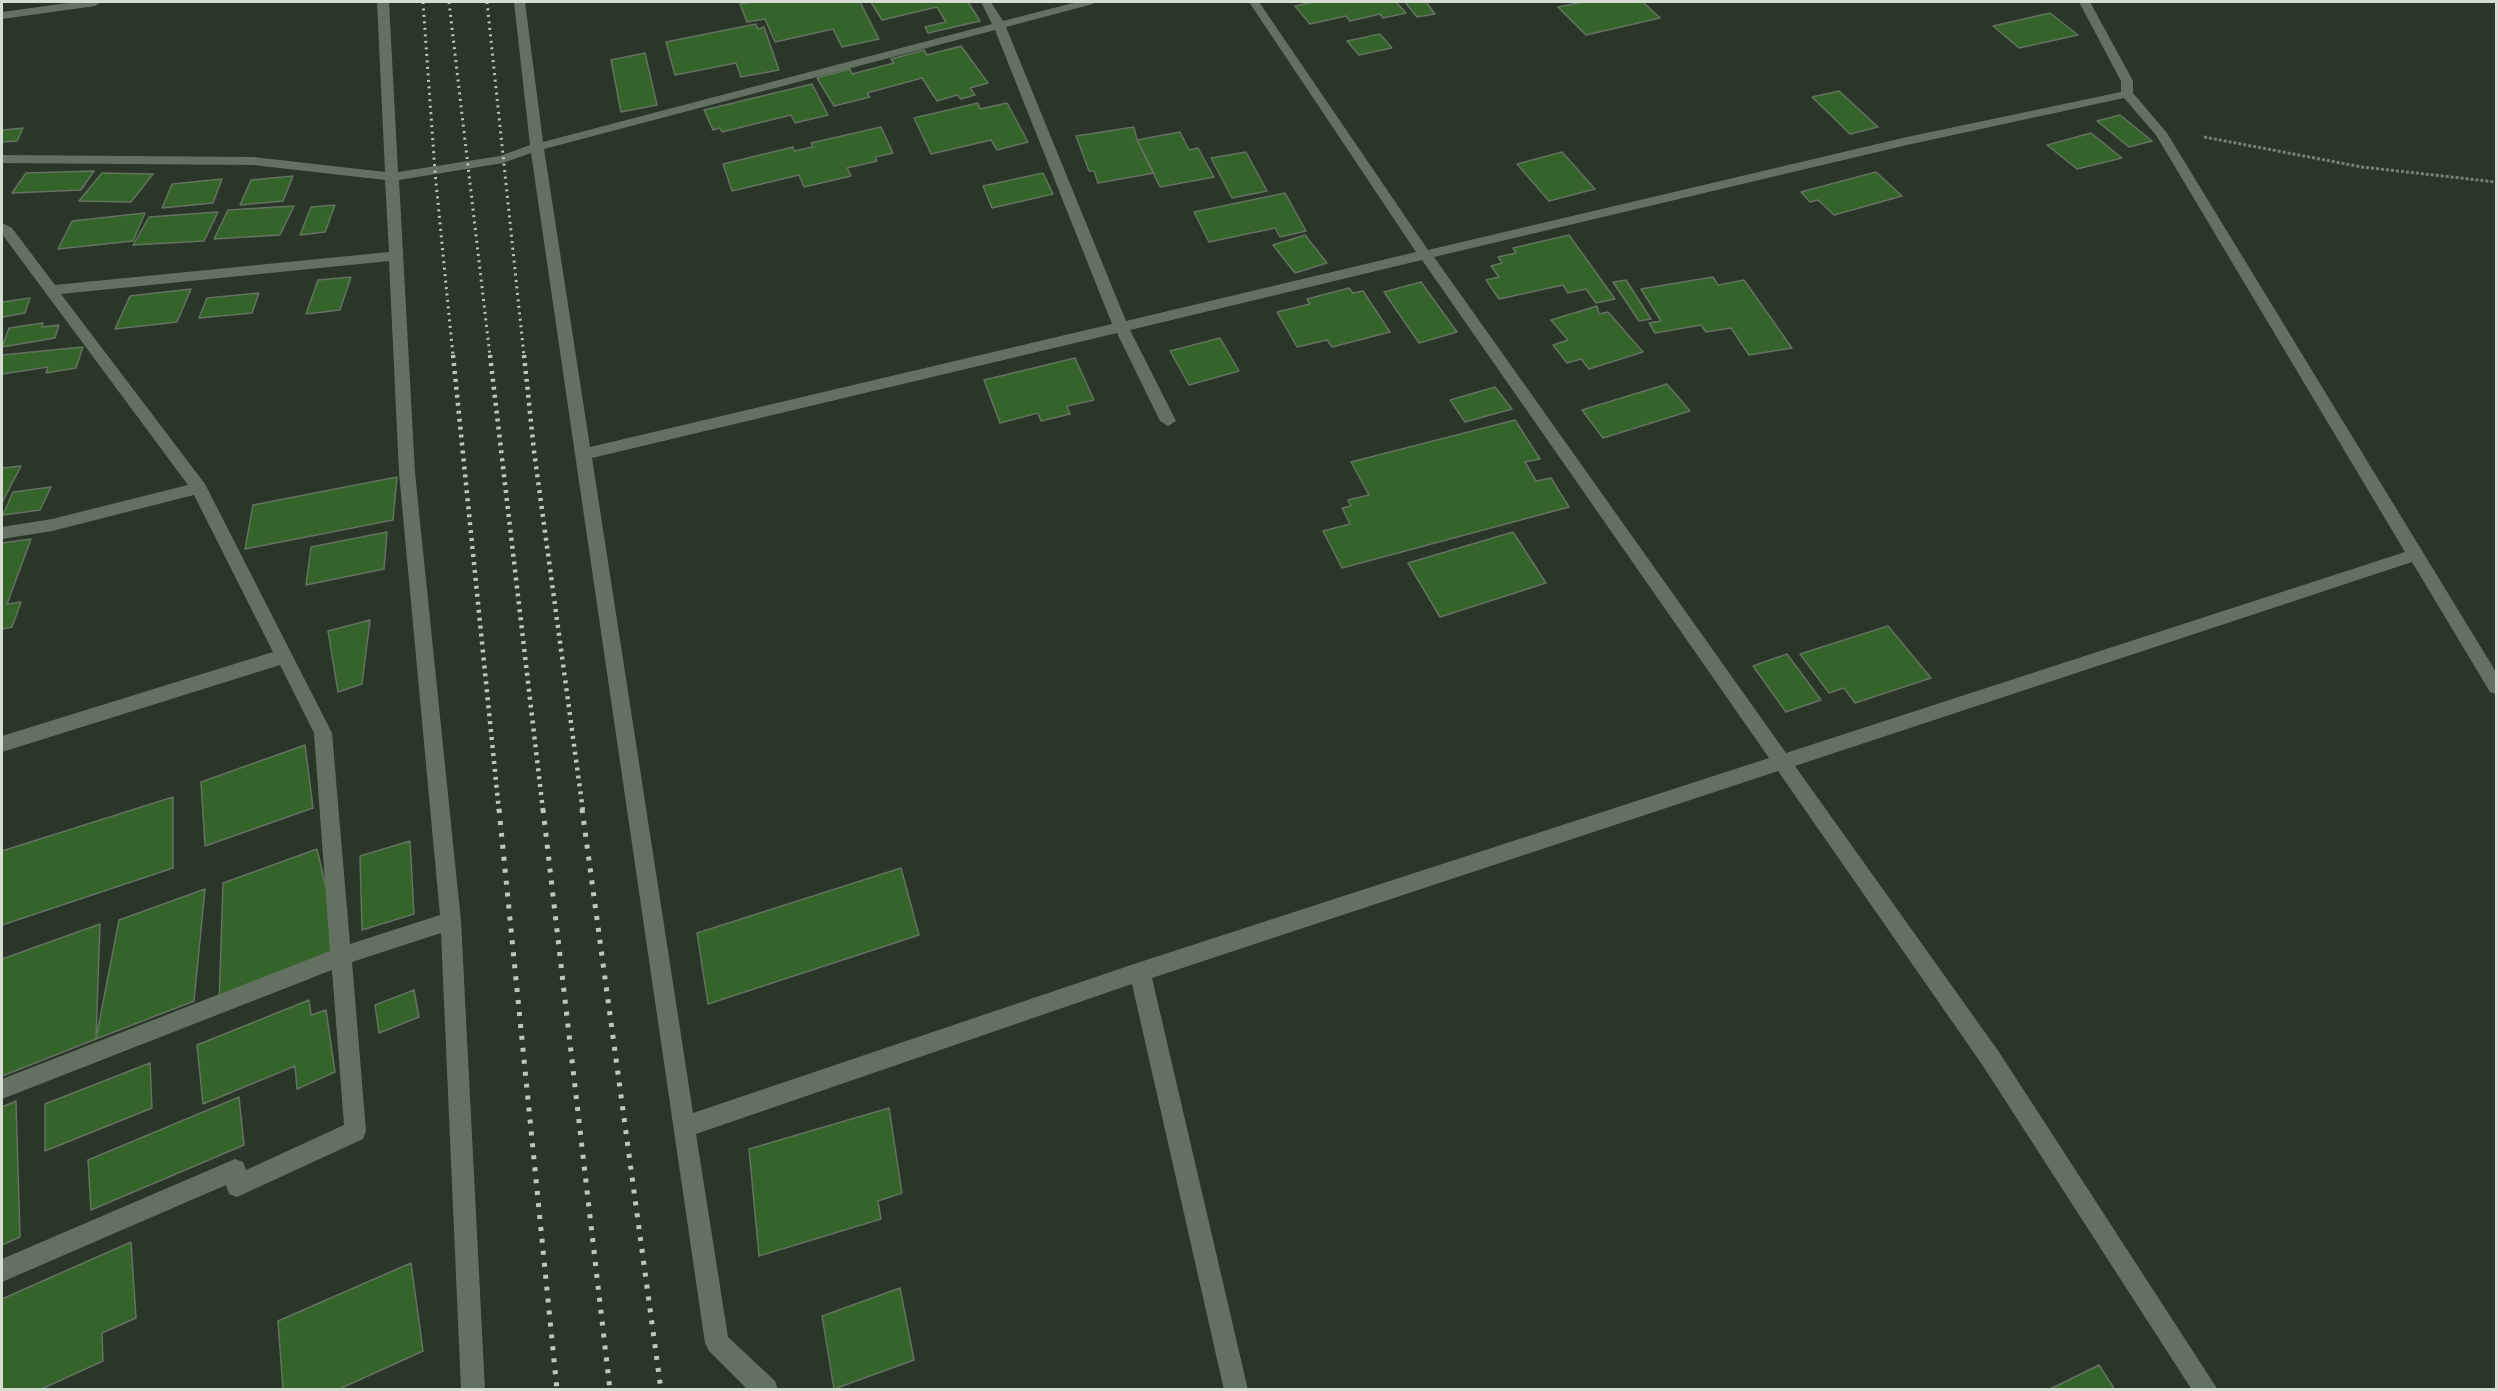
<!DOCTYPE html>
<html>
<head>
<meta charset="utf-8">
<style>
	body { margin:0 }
	#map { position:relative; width:2498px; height:1391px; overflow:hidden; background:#2a3728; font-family:Inter,sans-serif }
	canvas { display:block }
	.frame { position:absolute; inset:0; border:3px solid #d5ddd3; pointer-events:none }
</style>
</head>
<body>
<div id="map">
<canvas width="2498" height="1391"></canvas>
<div class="frame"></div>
</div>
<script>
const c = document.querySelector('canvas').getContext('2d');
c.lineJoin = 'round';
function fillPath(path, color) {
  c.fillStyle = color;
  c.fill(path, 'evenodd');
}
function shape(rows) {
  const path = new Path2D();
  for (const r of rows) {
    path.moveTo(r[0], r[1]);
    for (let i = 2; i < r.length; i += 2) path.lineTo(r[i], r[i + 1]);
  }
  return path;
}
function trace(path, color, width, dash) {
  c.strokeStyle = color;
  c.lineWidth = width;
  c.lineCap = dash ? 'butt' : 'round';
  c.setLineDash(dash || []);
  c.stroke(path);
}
const building = shape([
	[754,2,860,2,879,39,842,47,833,29,775,42,765,19,747,22,740,4,754,2],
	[871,2,968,2,980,21,928,33,925,27,946,22,937,7,882,20,871,2],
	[1314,2,1396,2,1406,13,1383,18,1380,14,1350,21,1346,16,1310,24,1295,6,1314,2],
	[1405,2,1426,2,1435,14,1417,17,1405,2],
	[1583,2,1643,2,1660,18,1586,35,1558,7,1583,2],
	[2050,13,2078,35,2019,48,1993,26,2050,13],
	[756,24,758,29,764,27,779,70,741,77,736,63,675,75,666,42,756,24],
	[1380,34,1392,48,1359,55,1347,41,1380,34],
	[961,46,988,83,970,88,975,95,961,99,957,95,937,101,922,78,867,93,870,97,834,106,817,78,850,69,852,74,894,63,891,59,924,50,927,55,961,46],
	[645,53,657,105,621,112,611,60,645,53],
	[812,84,828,115,795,123,791,115,722,132,720,128,713,130,704,110,812,84],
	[1839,91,1878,127,1850,134,1812,97,1839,91],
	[978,103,980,109,1007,103,1028,142,997,150,991,140,931,154,914,118,978,103],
	[2120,115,2152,141,2129,147,2097,121,2120,115],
	[881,127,893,153,875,157,877,161,847,168,851,176,804,187,799,175,732,191,723,164,793,147,794,151,813,147,811,143,881,127],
	[1134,127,1137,140,1154,173,1098,183,1094,171,1089,171,1076,136,1134,127],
	[23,128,17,141,2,142,2,130,23,128],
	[1180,132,1189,150,1198,148,1214,177,1160,187,1137,140,1180,132],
	[2091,133,2122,158,2077,169,2047,145,2091,133],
	[1246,152,1267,191,1232,198,1211,158,1246,152],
	[1562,152,1595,189,1549,201,1517,164,1562,152],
	[94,171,81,190,12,193,26,173,94,171],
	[1876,172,1902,196,1834,215,1818,200,1810,202,1801,192,1876,172],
	[102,173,153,174,131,202,79,201,102,173],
	[1043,173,1053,194,992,208,983,186,1043,173],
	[293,176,283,201,240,205,251,180,293,176],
	[222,179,213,203,162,208,172,184,222,179],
	[1285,193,1306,231,1280,237,1275,228,1209,242,1194,212,1285,193],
	[335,205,325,232,300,235,311,207,335,205],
	[294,206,280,235,214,239,228,210,294,206],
	[218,212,204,241,133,245,149,217,218,212],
	[145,213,133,241,58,249,72,221,145,213],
	[1305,235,1327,263,1295,273,1273,245,1305,235],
	[1569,235,1615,299,1596,303,1586,289,1568,293,1563,285,1499,299,1486,280,1499,277,1491,266,1502,263,1498,257,1516,253,1513,248,1569,235],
	[351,277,340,310,306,314,318,280,351,277],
	[1713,277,1718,285,1744,280,1792,348,1749,355,1731,328,1706,332,1701,325,1655,333,1649,323,1661,321,1641,289,1713,277],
	[1626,280,1651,319,1639,321,1613,282,1626,280],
	[1421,282,1457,332,1419,343,1384,292,1421,282],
	[1349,288,1353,293,1363,291,1390,332,1332,347,1327,340,1297,347,1277,312,1310,304,1307,299,1349,288],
	[191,289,177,322,115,329,130,296,191,289],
	[259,293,252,313,199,318,207,298,259,293],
	[30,298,25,313,2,317,2,302,30,298],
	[1597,306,1599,314,1608,312,1643,352,1589,369,1581,359,1567,363,1553,345,1568,340,1551,320,1597,306],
	[43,323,42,327,59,325,55,338,2,347,9,328,43,323],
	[1220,338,1239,371,1189,385,1170,351,1220,338],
	[83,347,76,368,46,373,48,367,2,374,2,355,83,347],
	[1075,358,1094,400,1067,406,1070,414,1041,421,1038,413,1000,423,984,380,1075,358],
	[1667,384,1690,411,1603,438,1582,410,1667,384],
	[1495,387,1512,409,1465,422,1450,400,1495,387],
	[1515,420,1540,459,1525,462,1536,481,1551,478,1569,507,1342,568,1323,531,1350,524,1342,508,1351,506,1348,500,1369,495,1351,462,1515,420],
	[21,466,2,503,2,468,21,466],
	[397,477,393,520,245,549,253,505,397,477],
	[51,487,40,510,3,515,13,492,51,487],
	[387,532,384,569,306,585,311,547,387,532],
	[1513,532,1546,583,1440,617,1408,563,1513,532],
	[31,539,7,604,21,602,12,627,2,629,2,543,31,539],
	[370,620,362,684,338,692,328,631,370,620],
	[1888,626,1931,678,1855,703,1844,688,1829,693,1800,654,1888,626],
	[1787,654,1821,700,1786,712,1753,666,1787,654],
	[305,745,313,808,205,846,201,782,305,745],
	[173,797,173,868,2,925,2,851,173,797],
	[410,841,414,914,362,930,360,856,410,841],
	[317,849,342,956,219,1004,223,883,317,849],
	[901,868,919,935,708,1004,697,933,901,868],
	[205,889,194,1001,96,1039,119,920,205,889],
	[100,924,96,1039,2,1076,2,959,100,924],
	[414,990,419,1017,379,1033,375,1005,414,990],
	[309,1000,311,1015,326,1010,335,1072,297,1089,295,1066,203,1104,197,1045,309,1000],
	[150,1063,152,1108,45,1151,45,1104,150,1063],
	[239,1097,244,1145,91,1210,88,1160,239,1097],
	[16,1101,20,1237,2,1245,2,1107,16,1101],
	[889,1108,902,1193,878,1201,881,1219,759,1256,749,1149,889,1108],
	[131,1242,136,1318,102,1333,103,1361,39,1390,2,1390,2,1299,131,1242],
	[411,1263,423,1351,337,1390,283,1390,278,1321,411,1263],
	[900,1288,914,1360,834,1389,822,1316,900,1288],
	[2099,1365,2115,1390,2048,1390,2099,1365]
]);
const path = shape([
	[2204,137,2362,167,2496,182]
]);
const minor = shape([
	[75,2,101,2,95,6,2,19,2,12,75,2],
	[377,2,389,2,398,172,500,156,530,145,514,2,525,2,543,142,992,24,981,2,991,2,1003,21,1077,2,1094,2,1093,4,1006,27,1126,321,1416,252,1249,2,1259,2,1428,250,1907,137,2121,92,2121,81,2079,2,2090,2,2133,81,2133,93,2167,133,2496,672,2496,694,2490,692,2412,562,1795,766,1999,1052,2218,1390,2192,1390,1983,1066,1778,771,1152,978,1248,1390,1224,1390,1132,984,696,1134,728,1337,775,1381,778,1390,748,1390,709,1351,705,1343,531,153,503,163,399,180,415,473,461,921,485,1390,461,1390,441,933,352,962,366,1131,363,1139,237,1197,229,1194,226,1185,2,1282,2,1259,235,1159,243,1162,246,1170,344,1125,332,970,2,1099,2,1079,330,951,314,733,280,665,2,752,2,736,273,652,194,495,52,531,2,539,2,527,52,519,188,485,2,234,2,223,12,228,55,285,389,252,385,180,253,165,2,163,2,155,253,157,385,172,377,2],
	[995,30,1112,324,590,447,544,149,995,30],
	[2124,98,2156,135,2405,552,1786,753,1434,257,1907,145,2124,98],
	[1422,260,1769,758,1140,962,693,1113,592,458,1117,333,1160,421,1168,426,1176,421,1130,330,1422,260],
	[389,261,399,473,440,915,350,944,332,733,205,484,61,294,389,261]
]);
const railFar2 = shape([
	[423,2,435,172,453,356],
	[449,2,490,356],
	[487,2,524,356]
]);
const railFar1 = shape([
	[453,355,499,811],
	[490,355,543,811],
	[524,355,534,451,583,811]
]);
const rail = shape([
	[499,809,557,1390],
	[543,809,610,1390],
	[582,809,661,1390]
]);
fillPath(building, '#35642a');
trace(building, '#647261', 1.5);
trace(path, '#778275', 3, [3, 2]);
fillPath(minor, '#637260');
trace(railFar2, '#bfc8bd', 3, [2, 4.5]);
trace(railFar1, '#bfc8bd', 4.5, [3, 5]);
trace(rail, '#bfc8bd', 5, [4, 8]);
</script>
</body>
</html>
